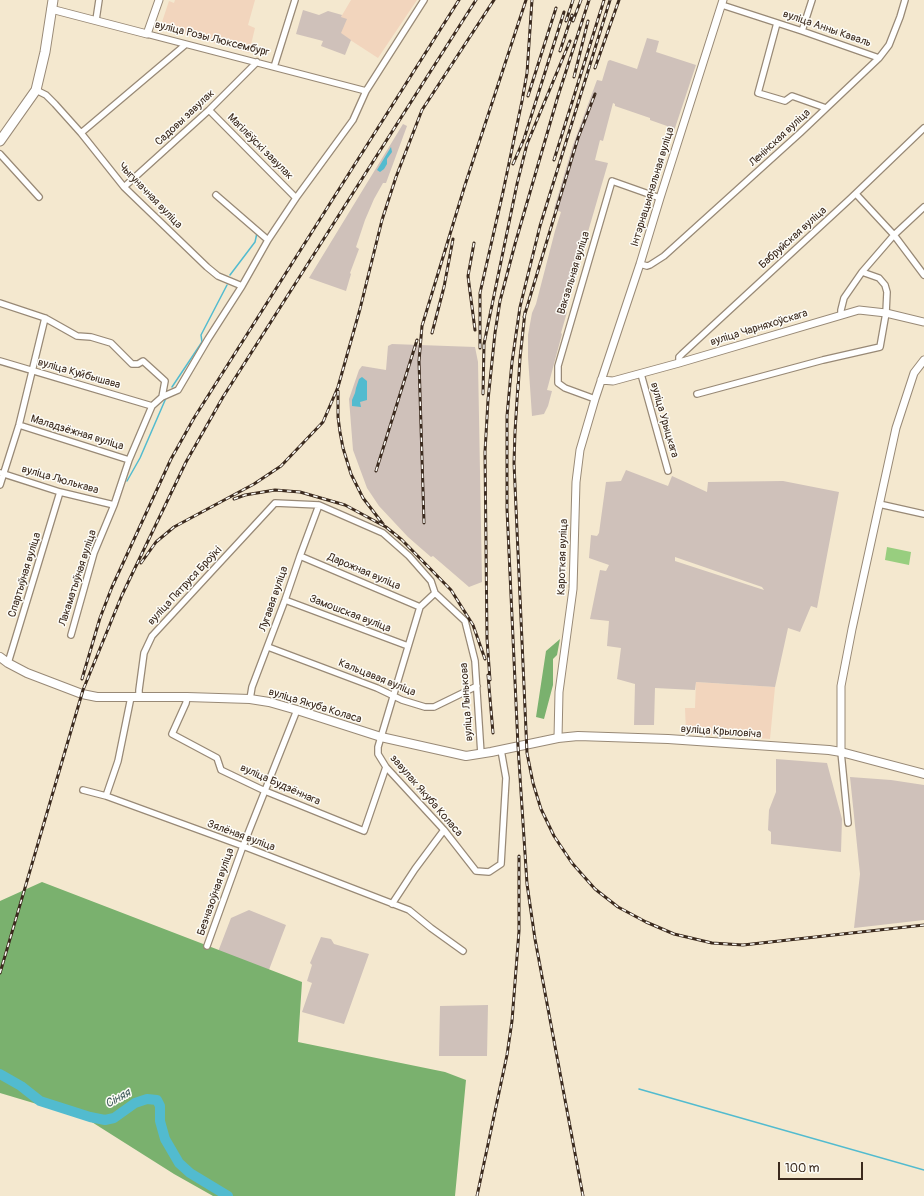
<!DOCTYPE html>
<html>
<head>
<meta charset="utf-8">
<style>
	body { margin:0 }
	#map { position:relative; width:924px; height:1196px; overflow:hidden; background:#f4e8cf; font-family:Pangolin,sans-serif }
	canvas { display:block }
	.scale { position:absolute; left:778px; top:1162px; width:85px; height:18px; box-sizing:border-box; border:2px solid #3b2a1e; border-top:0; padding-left:5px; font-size:12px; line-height:14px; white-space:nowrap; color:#3b2a1e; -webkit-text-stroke:3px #fdfcf7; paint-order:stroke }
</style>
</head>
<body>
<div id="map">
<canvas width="924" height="1196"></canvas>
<div class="scale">100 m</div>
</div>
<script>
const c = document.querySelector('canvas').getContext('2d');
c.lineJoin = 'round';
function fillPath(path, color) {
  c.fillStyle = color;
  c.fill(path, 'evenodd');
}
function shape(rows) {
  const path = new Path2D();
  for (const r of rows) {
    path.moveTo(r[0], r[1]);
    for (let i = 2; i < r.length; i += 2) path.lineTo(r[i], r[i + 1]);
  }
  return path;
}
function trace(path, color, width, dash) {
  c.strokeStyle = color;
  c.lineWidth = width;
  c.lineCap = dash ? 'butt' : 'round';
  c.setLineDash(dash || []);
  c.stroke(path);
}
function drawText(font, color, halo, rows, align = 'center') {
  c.font = font + ' Pangolin,sans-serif';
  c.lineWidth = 3;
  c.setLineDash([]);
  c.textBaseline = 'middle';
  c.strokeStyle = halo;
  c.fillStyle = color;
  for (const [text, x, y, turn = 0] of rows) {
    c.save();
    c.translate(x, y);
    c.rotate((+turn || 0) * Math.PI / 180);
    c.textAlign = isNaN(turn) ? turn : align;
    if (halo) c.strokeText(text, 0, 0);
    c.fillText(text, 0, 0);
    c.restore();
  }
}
const built = shape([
	[175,0,255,0,248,25,255,28,249,53,163,28,161,25,169,1,174,3],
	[351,0,417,0,378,58,341,34,341,17],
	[696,682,775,687,770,739,686,733,685,708,695,708]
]);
const industrial = shape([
	[303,10,319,15,328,11,342,15,341,17,347,19,341,33,351,40,345,55,321,46,323,41,296,34],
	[647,38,659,41,656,52,696,65,674,131,668,129,667,126,650,120,650,118,615,106,615,104,613,103,603,141,600,140,595,160,608,163,565,311,567,312,561,333,562,334,547,390,552,391,548,406,544,414,532,416,528,357,528,335,532,313,536,304,555,231,561,212,554,209,573,145,597,80,602,81,608,61,610,60,637,69],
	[403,124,407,126,386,183,383,183,374,199,365,220,356,247,359,249,350,273,351,274,346,291,309,278],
	[392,344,475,347,478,362,482,582,469,587,433,556,431,557,408,537,379,506,367,488,353,450,349,399,359,370,362,366,386,370,388,346],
	[626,470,668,486,672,476,707,492,708,482,783,481,839,492,817,608,811,606,800,632,788,628,775,687,696,682,695,690,655,688,654,725,634,725,635,684,617,679,621,648,607,646,609,621,590,619,600,570,606,571,609,565,589,558,591,535,597,536,599,533,606,482,621,481],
	[675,557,762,587,764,590,675,561],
	[776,759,827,763,842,819,841,852,771,844,771,832,768,830,769,810,776,792],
	[850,777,891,780,924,785,924,920,854,928,860,874],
	[249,910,286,925,267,975,216,957,231,918],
	[321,937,331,939,334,944,369,954,344,1024,302,1012,312,983,307,981,312,965,310,963],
	[488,1005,487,1056,439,1056,440,1006]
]);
const green = shape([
	[887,547,911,552,909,565,885,560]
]);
const forest = shape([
	[560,639,557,655,553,659,553,685,544,719,536,717,546,651],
	[42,882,302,982,298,1042,445,1072,466,1080,455,1196,213,1196,174,1174,87,1119,0,1093,0,901]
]);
const water = shape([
	[391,147,392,152,387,159,387,164,384,169,380,172,377,170],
	[362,377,367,381,367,400,360,402,361,407,352,406,352,400,355,393,356,388,359,379]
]);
const stream = shape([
	[230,275,255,242,257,233],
	[172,387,202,342,201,335,227,285],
	[127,481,140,458,166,398],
	[639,1089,924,1170]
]);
const river = shape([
	[0,1074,21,1086,40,1101,90,1117,105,1120,114,1118,135,1103,147,1099,157,1100,160,1106,160,1121,165,1139,179,1163,190,1173,228,1196]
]);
const minor = shape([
	[722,5,802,31,879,58],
	[96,20,99,0],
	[777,23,758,93,785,101,792,96,826,108],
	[802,31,812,0],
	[147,34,366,91],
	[274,67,295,0],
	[36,90,46,95,55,104,81,133,124,187,207,267,218,276,242,286],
	[209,110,296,198],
	[81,133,185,45],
	[0,154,39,197],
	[124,187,209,110,257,62],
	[856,194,894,235,924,275],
	[216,195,268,240],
	[640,264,647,266,650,265,664,256,800,133,879,58,889,45,900,17,905,0],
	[0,303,45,318,77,336,91,337,111,343,132,364,138,364,143,361,165,381,162,397],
	[841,315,841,310,844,298,862,272,894,235,924,207],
	[0,361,152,406],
	[679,363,679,357,682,354,851,198,924,128],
	[641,374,668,471],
	[697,394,823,360,880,347,886,313,887,292,885,285,879,278,862,272],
	[595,399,565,388,558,383,558,366,612,181,660,198],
	[19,425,129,460],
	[1,473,60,492,114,505],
	[0,485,19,425,45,318],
	[879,504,924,514],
	[300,556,420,607],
	[435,593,420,607,378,747,378,754,386,767,444,830,476,871,489,872,501,864,506,778,501,750],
	[285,600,408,646],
	[71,635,94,553,114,505,129,460,152,406,162,397,178,390,208,339,242,286,268,240,296,198,353,120,366,91,424,0],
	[268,647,377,688,402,700,425,707,434,707,477,686],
	[8,663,60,492],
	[139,697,139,690,144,653,152,636,275,503,319,505,383,533,409,556,431,581,435,593,465,621,475,661,481,754],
	[187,697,186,703,172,734,217,758,221,770,265,791,364,831,386,767],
	[250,699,252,687,285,600,300,556,319,505],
	[841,752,848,823],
	[83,790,106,796,243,846,409,910,431,928,463,951],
	[106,796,118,761,131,697],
	[392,904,415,869,444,830],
	[207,946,243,846,297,710]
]);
const tertiary = shape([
	[51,9,147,34,159,0],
	[601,380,613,381,679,363,859,310,886,313,924,322],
	[558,738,559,692,573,589,576,482,580,450,595,399,640,264,660,198,723,0],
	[841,752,841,686,852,629,896,428,914,373,924,360]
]);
const secondary = shape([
	[0,657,8,663,27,673,82,694,97,697,187,697,250,699,269,702,297,710,381,737,466,756,491,752,558,738,578,736,668,739,829,750,841,752,924,774]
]);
const primary = shape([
	[0,141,36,90,45,52,53,0]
]);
const rail = shape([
	[566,21,573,0],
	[573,21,581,0],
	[560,51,572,15],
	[595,68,619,0],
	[574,77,588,21],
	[528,96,556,8],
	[554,160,604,0],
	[513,164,524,139,564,12],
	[474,243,468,276,475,330],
	[524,317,578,138,595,94],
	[432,333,444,287,453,239],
	[480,348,480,293,503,192,522,101,527,73,532,0],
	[518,384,515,432,514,463,527,753,533,783,541,809,554,836,572,863,595,889,618,907,646,922,674,934,712,943,743,945,924,925],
	[518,390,520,358,525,312],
	[338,391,338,417,340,432,343,448,351,474,363,498,383,524],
	[483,394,484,344,517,184,527,144,570,41],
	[376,471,417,340],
	[234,499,245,495,275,490,300,492,345,505,386,527,402,540,451,590,473,625,485,659],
	[424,523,419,361,422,326,465,185,526,0],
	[141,563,156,542,174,527,254,484,281,466,323,422,338,387,360,309,382,220,396,177,422,110,494,0],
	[488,675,493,733],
	[82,679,100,618,112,587,171,459,194,418,459,0],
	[490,680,487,639,485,452,488,400,495,333,500,301,515,244,558,96,589,0],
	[0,973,83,690,122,595,186,462,223,397,476,0],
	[477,1196,507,1055,512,1021,519,931,519,856],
	[583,1196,535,939,527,884,518,746,507,509,507,416,512,362,520,307,540,226,610,0]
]);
const streetNames = [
	["вуліца Анны Каваль",827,29,19],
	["вуліца Розы Люксембург",212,39,14],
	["Садовы завулак",185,118,-43],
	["Ленінская вуліца",780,138,-43],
	["Магілёўскі завулак",260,147,45],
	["Інтэрнацыянальная вуліца",653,187,-73],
	["Чыгуначная вуліца",150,196,46],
	["Бабруйская вуліца",793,238,-42],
	["Вакзальная вуліца",574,273,-73],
	["вуліца Чарняхоўскага",759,328,-17],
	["вуліца Куйбышава",79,374,16],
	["вуліца Урыцкага",664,420,74],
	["Маладзёжная вуліца",77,433,17],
	["вуліца Люлькава",60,480,16],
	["Кароткая вуліца",563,557,-88],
	["Дарожная вуліца",364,572,23],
	["Спартыўная вуліца",25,575,-73],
	["Лакаматыўная вуліца",78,578,-72],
	["вуліца Пятруся Броўкі",185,586,-47],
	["Лугавая вуліца",274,599,-71],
	["Замошская вуліца",350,614,21],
	["Кальцавая вуліца",377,678,22],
	["вуліца Лынькова",467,702,-94],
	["вуліца Якуба Коласа",315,706,17],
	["вуліца Крыловіча",721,732,4],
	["вуліца Будзённага",280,785,24],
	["завулак Якуба Коласа",426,796,49],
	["Зялёная вуліца",241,836,20],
	["Безназоўная вуліца",216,892,-71]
];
const waterNames = [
	["Сіняя",118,1099,-29]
];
fillPath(built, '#f2d5bd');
fillPath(industrial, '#cfc1ba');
fillPath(green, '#98ce7f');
fillPath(forest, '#7ab16e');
fillPath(water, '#52bbcf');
trace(stream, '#52bbcf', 1.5);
trace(river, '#52bbcf', 10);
trace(minor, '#988976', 8);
trace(tertiary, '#988976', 9);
trace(secondary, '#988976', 10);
trace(primary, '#988976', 11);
trace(minor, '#fff', 5.5);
trace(tertiary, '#fff', 7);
trace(secondary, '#fff', 8);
trace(primary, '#fff', 9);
trace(rail, '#3b2a1e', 3);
trace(rail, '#fdfcf7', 1.5, [4.5]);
drawText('11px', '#3b2a1e', '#fdfcf7', streetNames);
drawText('italic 12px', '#435d5c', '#fdfcf7', waterNames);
</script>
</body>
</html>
